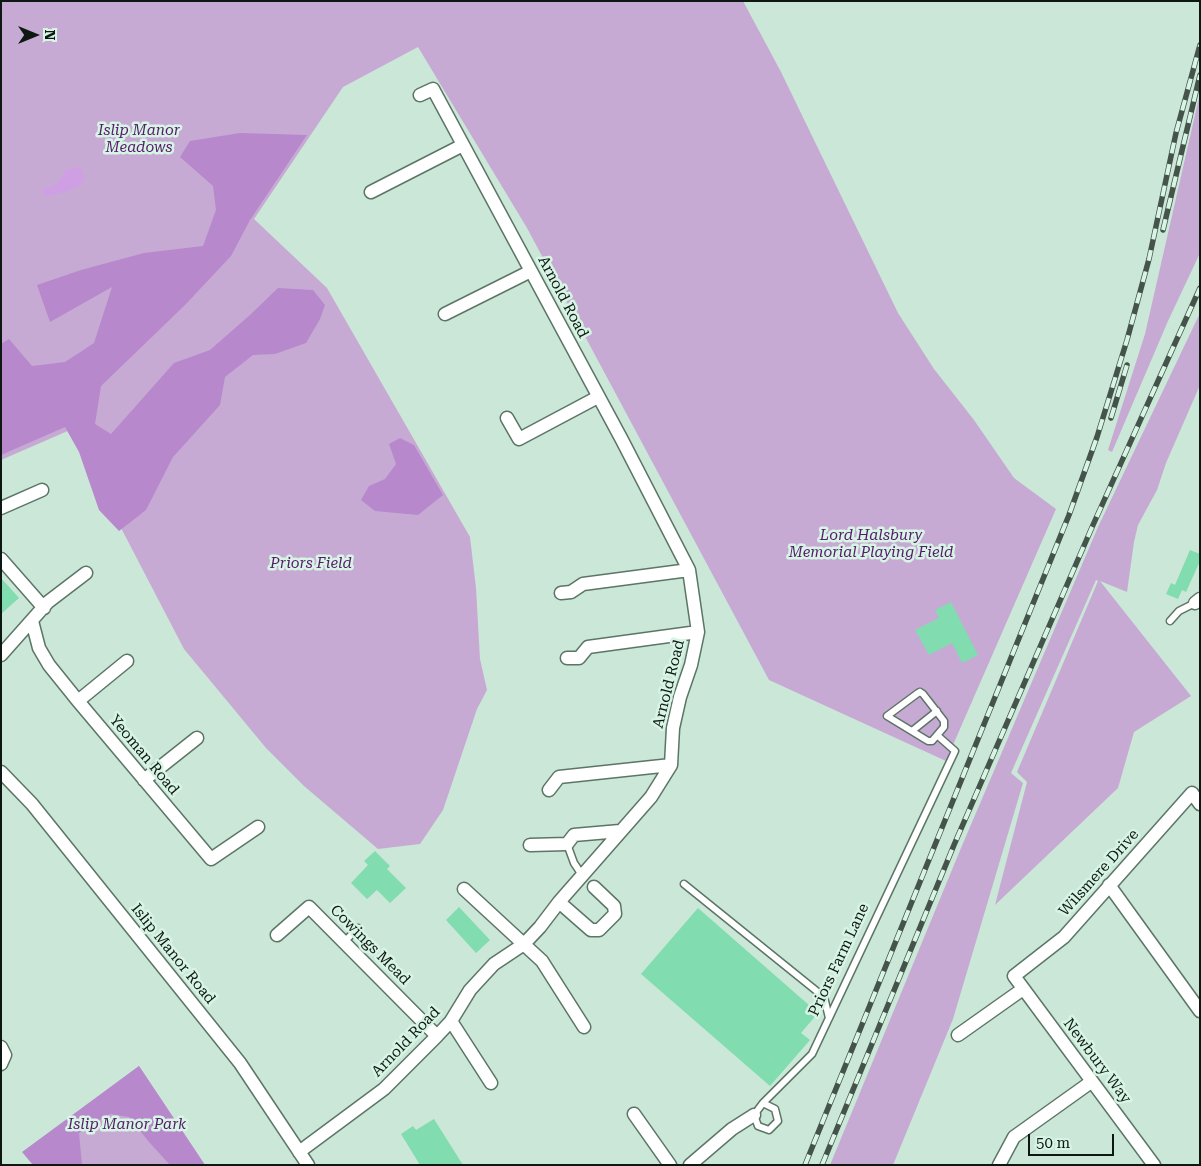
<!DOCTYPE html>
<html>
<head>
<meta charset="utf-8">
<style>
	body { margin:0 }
	#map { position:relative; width:1201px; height:1166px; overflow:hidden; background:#cae7d7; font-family:"Roboto Serif",serif }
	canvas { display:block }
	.frame { position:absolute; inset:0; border:2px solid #0e1812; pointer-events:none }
	.north { position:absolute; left:10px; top:10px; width:50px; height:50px; -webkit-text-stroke:4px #d7f4e4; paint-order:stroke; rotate:90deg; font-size:14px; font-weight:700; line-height:20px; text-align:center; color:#0e1812 }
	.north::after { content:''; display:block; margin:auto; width:18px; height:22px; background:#0e1812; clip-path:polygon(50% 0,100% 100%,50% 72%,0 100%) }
	.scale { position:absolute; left:1028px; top:1134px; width:86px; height:22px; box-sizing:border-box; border:2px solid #0e1812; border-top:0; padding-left:6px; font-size:15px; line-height:18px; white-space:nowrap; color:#0e1812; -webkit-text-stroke:4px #d7f4e4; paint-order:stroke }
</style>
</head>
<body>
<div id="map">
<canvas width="1201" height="1166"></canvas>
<div class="frame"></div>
<div class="north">N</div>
<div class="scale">50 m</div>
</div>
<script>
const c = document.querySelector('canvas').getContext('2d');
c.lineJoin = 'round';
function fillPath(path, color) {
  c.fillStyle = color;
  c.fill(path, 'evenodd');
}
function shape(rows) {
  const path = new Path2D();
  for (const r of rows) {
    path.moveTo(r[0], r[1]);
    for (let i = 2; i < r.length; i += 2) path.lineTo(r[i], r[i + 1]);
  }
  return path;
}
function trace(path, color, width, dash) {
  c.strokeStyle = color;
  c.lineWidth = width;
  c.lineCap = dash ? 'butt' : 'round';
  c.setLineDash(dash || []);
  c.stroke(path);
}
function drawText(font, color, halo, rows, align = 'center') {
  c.font = font + ' "Roboto Serif",serif';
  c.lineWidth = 5;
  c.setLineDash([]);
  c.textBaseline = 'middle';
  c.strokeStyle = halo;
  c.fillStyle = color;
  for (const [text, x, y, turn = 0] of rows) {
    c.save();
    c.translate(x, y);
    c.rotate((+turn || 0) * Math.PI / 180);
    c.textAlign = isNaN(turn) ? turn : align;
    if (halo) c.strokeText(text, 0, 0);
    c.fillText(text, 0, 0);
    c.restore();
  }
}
const green = shape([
	[1,1,743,1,781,72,898,313,934,369,974,420,1014,478,1056,509,946,761,769,680,527,228,418,47,343,87,254,219,327,288,470,537,476,588,480,659,487,690,477,709,443,810,420,844,378,849,304,786,266,748,184,649,70,430,1,460],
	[1200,93,1200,253,1168,321,1112,452,1108,450,1145,334],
	[1200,313,1200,385,1166,463,1157,490,1138,525,1134,542,1127,592,1100,581,1191,696,1134,732,1118,788,995,905,1027,782,1017,772,1098,581,1096,580,1011,773,1023,783,953,1019,893,1165,830,1165,961,848,1098,527],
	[139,1066,205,1165,33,1165,23,1152]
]);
const forest = shape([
	[240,133,307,135,250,220,231,256,185,305,101,386,95,424,111,434,174,363,210,350,250,315,278,288,313,290,325,305,320,319,306,343,275,354,253,355,225,377,220,405,173,457,146,510,119,531,99,510,79,452,65,427,1,455,1,344,9,339,32,366,65,362,94,343,112,287,50,322,37,285,81,270,144,253,203,246,216,210,213,186,180,157,190,141],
	[400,438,414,445,443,495,418,515,375,511,361,500,369,486,385,479,396,464,389,444],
	[139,1066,205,1165,170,1165,149,1142,129,1117,110,1114,79,1133,82,1165,33,1165,22,1152]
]);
const water = shape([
	[80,167,85,179,79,186,65,192,46,196,41,190,57,184,66,170]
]);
const building = shape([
	[1190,550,1200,554,1200,561,1186,592,1182,590,1178,599,1166,594,1171,583,1175,585],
	[1,578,19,598,1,614],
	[951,602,978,655,962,663,952,643,929,655,915,630,939,618,935,610],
	[375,851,390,866,387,869,406,888,390,903,377,890,367,899,351,883,368,865,364,861],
	[459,907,490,940,476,953,446,920],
	[698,908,818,1013,801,1033,810,1040,770,1086,641,974],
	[434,1119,463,1165,420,1165,401,1134,413,1126,416,1130]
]);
const service = shape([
	[1170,621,1179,611,1195,603],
	[920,692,923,694,944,721,944,727,932,741,928,741,887,716,918,693,920,692],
	[912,731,937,711],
	[567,844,574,863,582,875],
	[684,884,824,997,829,1018],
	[344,942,358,928],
	[763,1103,775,1109,778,1121,769,1130,758,1126,754,1115,763,1103,812,1054,955,751,938,736]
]);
const minor = shape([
	[371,192,463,145],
	[445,314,531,271],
	[507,418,519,439,598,397],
	[1,508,42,490],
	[1,559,44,608],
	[561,593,571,592,583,584,689,570],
	[1195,603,1200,599],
	[32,621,39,648,49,665,78,701,211,859,258,827],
	[1,655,48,602,86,573],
	[567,658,579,658,588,647,698,632],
	[78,701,127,661],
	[1,772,32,804,240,1063,308,1165],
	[144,780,197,738],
	[549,790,559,777,671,765],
	[530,845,567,844,574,835,620,831],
	[1109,885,1200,1011],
	[464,889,542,961,584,1027],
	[559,902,591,930,599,930,615,914,614,906,594,887],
	[277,935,309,907,437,1036],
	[451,1021,491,1083],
	[958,1035,1023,989],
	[1,1047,5,1055,1,1064],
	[634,1114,670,1165],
	[299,1152,384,1089,437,1036,451,1021,470,990,494,964,524,944,540,927,559,902,651,797,671,765,673,728,680,697,691,665,698,632,689,570,622,440,433,89,420,95],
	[690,1165,732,1129,754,1115],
	[999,1165,1014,1137,1091,1082],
	[1154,1165,1014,976,1064,937,1192,793,1200,804]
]);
const rail = shape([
	[1163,230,1200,75],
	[1111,418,1127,365],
	[805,1165,1069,515,1097,437,1127,340,1149,259,1176,133,1200,45],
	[822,1165,954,845,1093,525,1200,288]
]);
const parkNames = [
	["Islip Manor",139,131],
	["Meadows",139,148],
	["Lord Halsbury",871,536],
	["Memorial Playing Field",871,553],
	["Priors Field",311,564],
	["Islip Manor Park",127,1125]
];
const streetNames = [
	["Arnold Road",563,297,62],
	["Arnold Road",669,684,-76],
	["Yeoman Road",144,755,50],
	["Wilsmere Drive",1099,873,-48],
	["Cowings Mead",370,945,45],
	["Islip Manor Road",173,954,51],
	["Priors Farm Lane",839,960,-65],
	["Arnold Road",406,1042,-46],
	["Newbury Way",1097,1061,53]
];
fillPath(green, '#c7aad4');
fillPath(forest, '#b788cc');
fillPath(water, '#cf9fe4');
fillPath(building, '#81dcaf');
trace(service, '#5c7567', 9);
trace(minor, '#5c7567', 15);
trace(service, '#fff', 6);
trace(minor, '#fff', 12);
trace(rail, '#45544b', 5.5);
trace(rail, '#d7f4e4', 4, [11]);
drawText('italic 15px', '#561a6b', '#d7f4e4', parkNames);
drawText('15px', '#0e1812', '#d7f4e4', streetNames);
</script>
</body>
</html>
